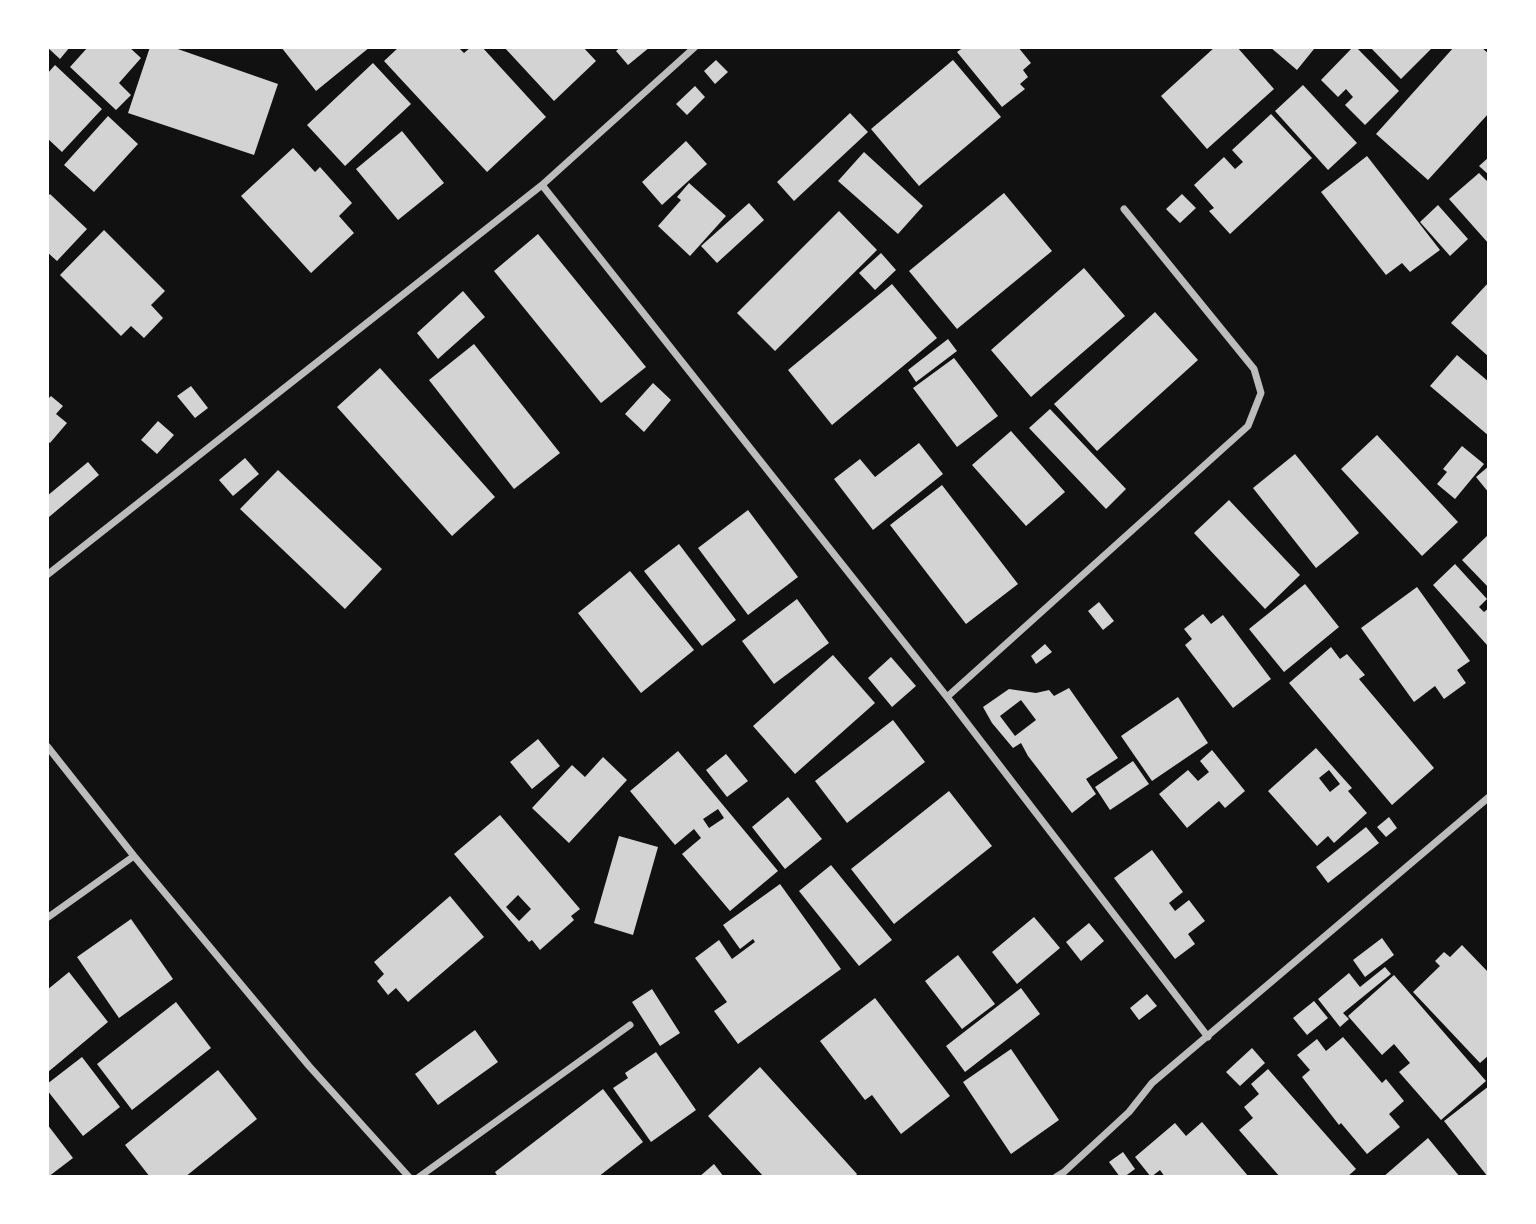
<!DOCTYPE html>
<html>
<head>
<meta charset="utf-8">
<style>
	body { margin:0 }
	#map { position:relative; width:1536px; height:1224px; overflow:hidden; background:#111; font-family:"Titillium Web",sans-serif }
	canvas { display:block }
	.frame { position:absolute; inset:0; border:49px solid #fff; pointer-events:none }
</style>
</head>
<body>
<div id="map">
<canvas width="1536" height="1224"></canvas>
<div class="frame"></div>
</div>
<script>
const c = document.querySelector('canvas').getContext('2d');
c.lineJoin = 'round';
function fillPath(path, color) {
  c.fillStyle = color;
  c.fill(path, 'evenodd');
}
function shape(rows) {
  const path = new Path2D();
  for (const r of rows) {
    path.moveTo(r[0], r[1]);
    for (let i = 2; i < r.length; i += 2) path.lineTo(r[i], r[i + 1]);
  }
  return path;
}
function trace(path, color, width, dash) {
  c.strokeStyle = color;
  c.lineWidth = width;
  c.lineCap = dash ? 'butt' : 'round';
  c.setLineDash(dash || []);
  c.stroke(path);
}
const building = shape([
	[47,47,70,47,60,59],
	[88,47,129,47,141,58,119,83,131,95,116,110,70,67],
	[150,47,172,47,278,84,254,155,128,113],
	[281,47,370,47,316,91],
	[399,47,458,47,464,53,471,47,482,47,546,117,487,172,384,61],
	[504,47,583,47,596,61,554,101],
	[621,47,650,47,628,65,616,51],
	[964,47,1018,47,1031,63,1023,70,1028,77,1020,84,1025,89,1002,107,957,52],
	[1215,47,1237,47,1274,89,1207,149,1161,96],
	[1270,47,1311,47,1314,49,1297,70],
	[1353,47,1356,47,1399,91,1365,125,1345,105,1353,97,1346,89,1338,97,1321,80],
	[1370,47,1433,47,1401,79],
	[1454,47,1481,47,1489,54,1489,113,1428,180,1376,134],
	[716,60,728,72,715,84,704,71],
	[953,60,1001,117,919,186,871,129],
	[373,63,411,104,345,166,307,125],
	[55,65,102,109,62,152,47,138,47,74],
	[1303,85,1357,143,1328,170,1275,111],
	[695,86,705,97,687,115,676,104],
	[850,113,868,132,794,201,777,182],
	[1271,114,1312,158,1230,234,1209,211,1214,208,1194,185,1224,157,1235,169,1243,162,1232,150],
	[108,116,138,144,94,192,64,165],
	[402,131,444,183,398,220,356,169],
	[686,141,707,164,662,205,642,182],
	[293,148,315,172,320,167,352,203,339,216,354,233,311,273,241,196],
	[864,152,923,206,898,234,838,181],
	[1367,156,1440,250,1410,272,1402,263,1386,275,1321,192],
	[1489,157,1489,175,1479,166],
	[1479,173,1489,183,1489,244,1449,199],
	[689,183,726,216,690,256,658,226,681,200,677,197],
	[1004,193,1052,251,957,329,909,271],
	[50,194,87,229,57,261,47,252,47,197],
	[1182,194,1196,208,1180,223,1166,209],
	[749,203,764,220,717,263,701,246],
	[1438,205,1468,239,1450,256,1420,222],
	[839,211,877,250,775,351,737,313],
	[104,230,165,291,151,305,163,318,144,338,131,326,121,336,60,275],
	[538,234,646,367,601,403,494,271],
	[881,253,896,270,875,290,859,273],
	[1084,268,1125,316,1031,397,991,350],
	[1489,282,1489,357,1451,323],
	[892,284,937,338,832,425,788,370],
	[463,291,485,317,438,359,417,333],
	[1155,312,1198,360,1097,451,1054,404],
	[948,339,957,351,916,382,908,370],
	[474,344,560,453,514,489,429,380],
	[1457,355,1489,382,1489,436,1430,386],
	[954,358,998,416,957,447,913,388],
	[380,368,495,497,452,536,337,407],
	[653,383,671,400,644,432,625,414],
	[191,386,208,408,195,418,177,396],
	[51,396,63,406,56,414,67,423,50,443,47,440,47,400],
	[1050,409,1126,489,1106,509,1029,428],
	[158,421,174,435,157,454,141,440],
	[1011,431,1065,492,1026,526,972,465],
	[1377,435,1458,522,1422,556,1341,469],
	[919,443,943,474,873,530,834,479,860,459,875,477],
	[1462,446,1484,464,1455,499,1437,484,1447,472,1443,469],
	[1295,454,1359,533,1316,568,1253,488],
	[245,458,259,474,233,496,219,480],
	[88,462,99,475,49,517,47,496],
	[1489,466,1489,493,1476,477],
	[278,470,382,569,345,609,240,509],
	[942,485,1018,584,966,624,890,525],
	[1229,500,1300,575,1265,609,1194,533],
	[748,510,798,577,748,615,698,548],
	[1489,534,1489,588,1462,560],
	[679,544,736,620,702,646,644,571],
	[1455,564,1487,599,1479,607,1484,612,1489,608,1487,645,1433,585],
	[630,571,694,650,641,693,578,613],
	[1305,584,1339,627,1284,672,1249,629],
	[1417,587,1470,661,1457,670,1466,683,1444,699,1435,686,1414,702,1361,628],
	[797,599,829,643,774,684,742,641],
	[1099,602,1114,621,1103,630,1088,611],
	[1203,614,1211,624,1223,615,1271,679,1233,708,1185,645,1192,639,1184,629],
	[1045,644,1052,652,1036,664,1031,656],
	[1331,647,1340,659,1347,654,1365,675,1359,679,1434,768,1392,805,1289,683],
	[833,655,875,703,795,774,753,726],
	[891,657,916,686,892,707,868,678],
	[1069,688,1118,758,1086,779,1096,794,1072,813,1028,756,1021,743,1013,748,992,723,983,707,1009,689,1036,693,1049,690,1054,696],
	[1021,700,1036,720,1015,736,1000,716],
	[1178,697,1208,743,1152,781,1121,736],
	[893,720,925,762,847,823,815,781],
	[538,739,560,766,532,789,510,762],
	[1316,748,1352,788,1348,791,1367,813,1334,843,1328,836,1317,846,1268,791],
	[1329,770,1340,784,1330,792,1319,778],
	[1212,750,1245,791,1225,808,1219,801,1187,828,1159,794,1188,770,1198,781,1209,772,1200,761],
	[678,751,778,871,730,911,682,854,701,838,694,829,675,845,630,791],
	[718,809,724,818,709,828,703,819],
	[726,754,748,781,727,797,706,770],
	[603,757,627,780,569,843,532,808,572,765,585,777],
	[1133,761,1149,784,1110,810,1095,787],
	[949,791,992,846,894,924,851,869],
	[788,797,822,839,785,869,752,827],
	[500,815,580,909,571,916,574,920,540,950,532,940,529,942,454,854],
	[518,895,531,909,519,921,506,907],
	[1389,817,1397,828,1386,837,1377,827],
	[1366,827,1379,843,1328,883,1316,867],
	[619,836,658,847,633,935,594,923],
	[1152,850,1183,892,1169,903,1175,911,1189,900,1205,921,1188,934,1195,944,1175,959,1114,878],
	[831,865,892,940,859,966,799,891],
	[780,884,841,969,738,1044,714,1011,727,1002,695,958,719,940,732,959,755,942,753,939,740,949,723,925],
	[450,896,484,937,408,1002,396,988,388,995,377,981,384,974,374,962],
	[1034,917,1060,948,1017,984,992,952],
	[131,919,173,979,119,1018,77,957],
	[1089,923,1104,941,1081,961,1066,942],
	[1382,938,1394,955,1365,977,1353,960],
	[1462,945,1489,973,1489,1055,1480,1063,1413,992,1440,966,1435,961,1444,952,1450,957],
	[958,955,995,1004,962,1029,925,981],
	[1385,967,1391,974,1343,1013,1349,1019,1340,1027,1318,999,1349,973,1360,987],
	[69,972,108,1022,48,1072,47,990],
	[1394,975,1486,1081,1441,1120,1399,1072,1410,1063,1394,1044,1382,1055,1348,1016],
	[1021,988,1040,1014,965,1072,946,1046],
	[652,989,680,1033,660,1046,632,1002],
	[1147,994,1157,1006,1139,1020,1130,1008],
	[875,998,950,1096,901,1134,872,1095,865,1100,820,1041],
	[1314,1001,1328,1018,1307,1035,1293,1018],
	[176,1002,211,1048,132,1110,97,1064],
	[475,1030,498,1062,438,1105,415,1074],
	[1343,1037,1382,1083,1386,1079,1404,1101,1389,1114,1400,1127,1367,1154,1341,1123,1339,1125,1302,1077,1310,1070,1297,1055,1317,1039,1326,1051],
	[1252,1048,1265,1063,1240,1086,1226,1072],
	[1011,1049,1059,1120,1011,1154,963,1082],
	[656,1052,696,1110,651,1142,613,1088,628,1078,625,1073],
	[82,1057,120,1107,83,1136,47,1090,47,1084],
	[760,1067,857,1174,855,1177,764,1177,708,1116],
	[1268,1069,1356,1169,1347,1177,1280,1177,1239,1130,1253,1118,1244,1107,1259,1094,1251,1084],
	[218,1070,257,1119,185,1177,150,1177,125,1145],
	[1489,1086,1489,1177,1488,1177,1444,1121],
	[603,1089,643,1142,598,1177,498,1177,495,1172],
	[1202,1122,1249,1177,1165,1177,1160,1170,1151,1177,1135,1157,1175,1123,1186,1136],
	[47,1124,73,1158,48,1177,47,1177],
	[1428,1138,1460,1177,1383,1177],
	[1123,1152,1135,1169,1124,1177,1120,1177,1109,1162],
	[714,1164,724,1177,699,1177]
]);
const minor = shape([
	[542,185,947,697,1208,1037],
	[47,575,542,185,695,47],
	[947,697,1248,426,1261,393,1254,369,1124,209],
	[47,746,134,856,309,1066,409,1177],
	[47,918,134,856],
	[419,1177,630,1025],
	[1056,1177,1064,1172,1129,1112,1152,1083,1489,797]
]);
fillPath(building, '#d3d3d3');
trace(minor, '#bcbcbc', 7);
</script>
</body>
</html>
